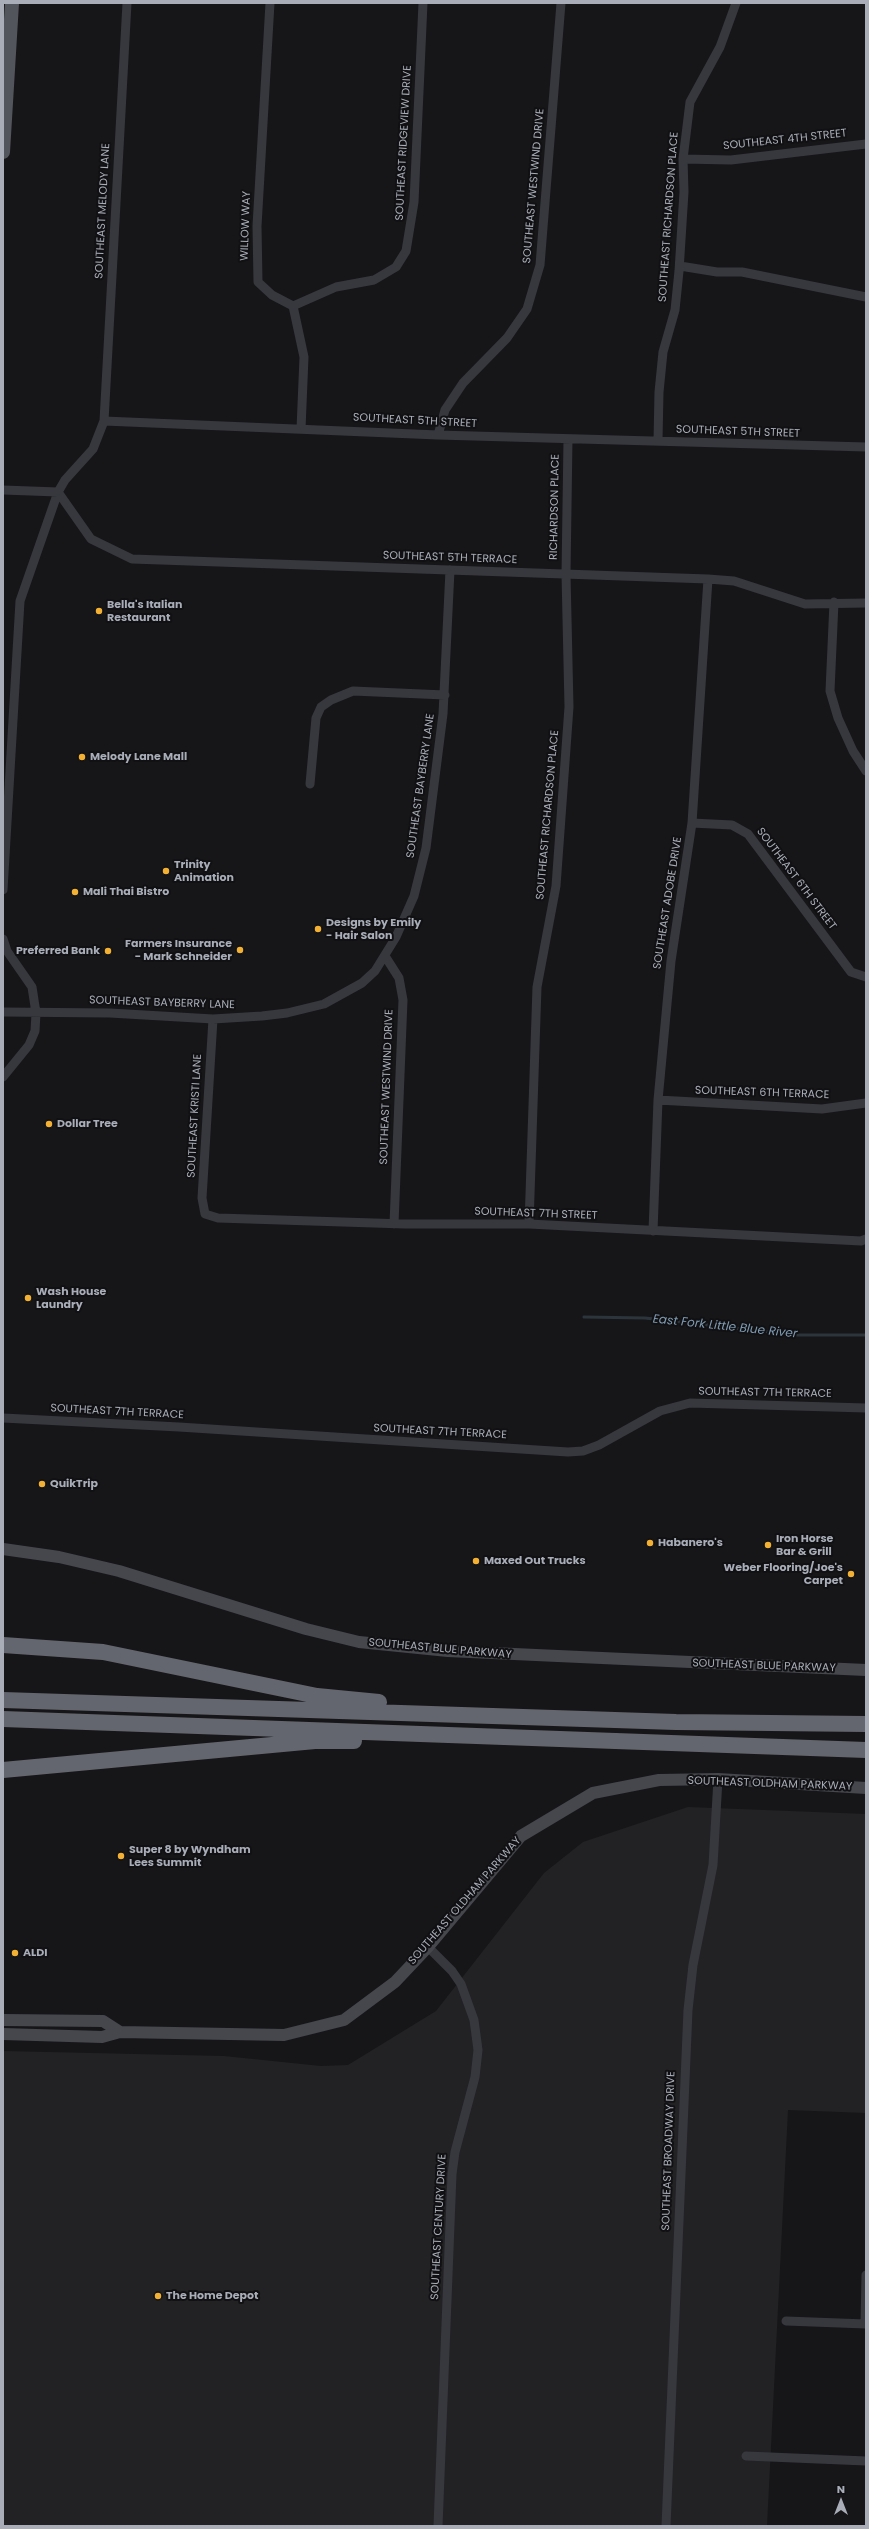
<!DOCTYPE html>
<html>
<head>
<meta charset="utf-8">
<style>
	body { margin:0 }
	#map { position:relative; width:869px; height:2529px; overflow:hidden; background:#161618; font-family:Poppins,sans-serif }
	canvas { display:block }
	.frame { position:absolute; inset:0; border:4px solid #a8adb8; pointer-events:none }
	.north { position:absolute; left:821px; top:2481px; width:40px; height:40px; -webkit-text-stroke:3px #111113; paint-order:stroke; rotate:0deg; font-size:11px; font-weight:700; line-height:16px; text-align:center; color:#a8adb8 }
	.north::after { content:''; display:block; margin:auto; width:14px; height:18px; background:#a8adb8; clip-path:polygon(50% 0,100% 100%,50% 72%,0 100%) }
</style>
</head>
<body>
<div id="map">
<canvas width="869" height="2529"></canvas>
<div class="frame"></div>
<div class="north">N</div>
</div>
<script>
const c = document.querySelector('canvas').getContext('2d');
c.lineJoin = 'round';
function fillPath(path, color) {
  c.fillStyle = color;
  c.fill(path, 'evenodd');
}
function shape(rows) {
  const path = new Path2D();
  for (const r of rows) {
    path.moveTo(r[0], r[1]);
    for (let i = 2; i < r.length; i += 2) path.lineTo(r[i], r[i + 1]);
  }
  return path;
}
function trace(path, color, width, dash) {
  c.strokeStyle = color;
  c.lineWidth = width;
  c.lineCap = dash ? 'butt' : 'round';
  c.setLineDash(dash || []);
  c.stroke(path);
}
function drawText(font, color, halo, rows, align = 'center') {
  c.font = font + ' Poppins,sans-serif';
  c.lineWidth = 4;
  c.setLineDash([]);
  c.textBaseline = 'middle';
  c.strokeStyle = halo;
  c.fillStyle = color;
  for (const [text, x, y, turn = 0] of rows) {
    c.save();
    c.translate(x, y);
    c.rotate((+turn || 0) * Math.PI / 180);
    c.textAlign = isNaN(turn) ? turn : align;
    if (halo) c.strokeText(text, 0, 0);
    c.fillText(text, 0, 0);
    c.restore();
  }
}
const built = shape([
	[688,1807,866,1814,866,2113,788,2110,767,2526,3,2526,3,2051,224,2056,321,2066,348,2065,436,2011,544,1873,583,1842]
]);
const stream = shape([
	[584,1317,645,1318,797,1335,866,1335]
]);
const street = shape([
	[270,3,257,226,258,282,272,295,293,306,304,357,301,429],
	[683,159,731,160,866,144],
	[680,266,717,272,742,272,866,297],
	[293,306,336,287,374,280,396,267,406,251,414,202,423,3],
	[104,421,438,435,866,447],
	[438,435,445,410,463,383,507,338,527,309,540,265,561,3],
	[658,441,659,392,663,352,675,310,679,271,684,192,683,159,690,102,720,47,736,3],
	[3,490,58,492],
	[58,492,91,539,132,559,708,579,734,581,805,604,866,603],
	[834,602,830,691,838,718,853,751,866,771],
	[310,784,316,718,321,707,331,700,353,691,445,695],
	[692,823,732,825,748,834,851,972,866,977],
	[3,890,20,601,58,492,65,480,93,449,104,421,127,3],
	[3,939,7,951,32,987,36,1013,35,1031,29,1045,3,1077],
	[385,956,399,978,403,1000,394,1224],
	[3,1012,110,1013,213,1019,262,1016,287,1013,324,1004,362,983,375,971,396,937,414,896,426,848,443,714,450,570],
	[213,1019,202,1198,205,1214,218,1218,405,1224,529,1224,861,1241,866,1239],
	[658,1100,822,1109,866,1103],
	[529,1224,537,987,556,886,569,707,566,574,568,439],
	[653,1231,658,1100,671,961,692,823,708,579],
	[3,1418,179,1427,568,1452,583,1451,599,1445,660,1411,690,1403,866,1408],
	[428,1947,452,1971,461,1984,474,2020,478,2050,475,2077,455,2152,452,2174,438,2526],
	[786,2321,866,2324],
	[865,2324,866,2275],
	[746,2456,866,2461],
	[666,2526,688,2010,693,1965,713,1865,718,1779]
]);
const secondary = shape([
	[3,1549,59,1557,119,1571,306,1629,359,1642,448,1651,866,1670],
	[3,2020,103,2021,120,2032],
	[3,2034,102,2037,120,2032,284,2035,344,2020,395,1982,428,1947,521,1836,593,1793,659,1780,718,1779,866,1788]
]);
const primary = shape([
	[3,152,12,3]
]);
const highway = shape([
	[3,1645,103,1652,317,1696,379,1702],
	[3,1700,676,1722,866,1724],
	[3,1719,866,1750],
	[3,1770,315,1741,354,1741]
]);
const markers = [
	[99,611,4,"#f2b134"],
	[82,757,4,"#f2b134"],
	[166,871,4,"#f2b134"],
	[75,892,4,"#f2b134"],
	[318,929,4,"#f2b134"],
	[240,950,4,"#f2b134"],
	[108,951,4,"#f2b134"],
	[49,1124,4,"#f2b134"],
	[28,1298,4,"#f2b134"],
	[42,1484,4,"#f2b134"],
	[650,1543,4,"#f2b134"],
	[768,1545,4,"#f2b134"],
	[476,1561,4,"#f2b134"],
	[851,1574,4,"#f2b134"],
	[121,1856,4,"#f2b134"],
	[15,1953,4,"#f2b134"],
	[158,2296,4,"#f2b134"]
];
const streetNames = [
	["SOUTHEAST 4TH STREET",785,140,-6],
	["SOUTHEAST RIDGEVIEW DRIVE",404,143,-87],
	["SOUTHEAST WESTWIND DRIVE",534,186,-85],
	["SOUTHEAST MELODY LANE",103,211,-87],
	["SOUTHEAST RICHARDSON PLACE",669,217,-86],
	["WILLOW WAY",246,226,-88],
	["SOUTHEAST 5TH STREET",415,421,3],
	["SOUTHEAST 5TH STREET",738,432,2],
	["RICHARDSON PLACE",555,507,-89],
	["SOUTHEAST 5TH TERRACE",450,558,2],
	["SOUTHEAST BAYBERRY LANE",421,786,-82],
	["SOUTHEAST RICHARDSON PLACE",548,815,-85],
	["SOUTHEAST 6TH STREET",796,879,53],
	["SOUTHEAST ADOBE DRIVE",668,903,-81],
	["SOUTHEAST BAYBERRY LANE",162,1003,2],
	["SOUTHEAST WESTWIND DRIVE",387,1087,-88],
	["SOUTHEAST 6TH TERRACE",762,1093,2],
	["SOUTHEAST KRISTI LANE",195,1116,-87],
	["SOUTHEAST 7TH STREET",536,1214,2],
	["SOUTHEAST 7TH TERRACE",765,1393,1],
	["SOUTHEAST 7TH TERRACE",117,1412,3],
	["SOUTHEAST 7TH TERRACE",440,1432,3],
	["SOUTHEAST BLUE PARKWAY",440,1649,5],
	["SOUTHEAST BLUE PARKWAY",764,1666,2],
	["SOUTHEAST OLDHAM PARKWAY",770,1784,2],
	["SOUTHEAST OLDHAM PARKWAY",465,1901,-49],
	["SOUTHEAST BROADWAY DRIVE",669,2151,-88],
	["SOUTHEAST CENTURY DRIVE",439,2227,-87]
];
const poiNames = [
	["Bella's Italian",107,605],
	["Restaurant",107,618],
	["Melody Lane Mall",90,757],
	["Trinity",174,865],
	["Animation",174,878],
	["Mali Thai Bistro",83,892],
	["Designs by Emily",326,923],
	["- Hair Salon",326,936],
	["Farmers Insurance",232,944,"right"],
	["- Mark Schneider",232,957,"right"],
	["Preferred Bank",100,951,"right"],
	["Dollar Tree",57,1124],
	["Wash House",36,1292],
	["Laundry",36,1305],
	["QuikTrip",50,1484],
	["Iron Horse",776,1539],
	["Bar & Grill",776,1552],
	["Habanero's",658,1543],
	["Maxed Out Trucks",484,1561],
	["Weber Flooring/Joe's",843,1568,"right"],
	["Carpet",843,1581,"right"],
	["Super 8 by Wyndham",129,1850],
	["Lees Summit",129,1863],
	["ALDI",23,1953],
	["The Home Depot",166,2296]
];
const waterNames = [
	["East Fork Little Blue River",725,1327,6]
];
fillPath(built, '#222225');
trace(stream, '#2c353c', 3);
trace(street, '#37383d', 9);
trace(secondary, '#45474d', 12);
trace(primary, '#53555c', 14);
trace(highway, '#63666e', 16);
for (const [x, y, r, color] of markers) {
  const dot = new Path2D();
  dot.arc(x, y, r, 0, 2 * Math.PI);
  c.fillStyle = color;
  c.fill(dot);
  trace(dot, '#111113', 1.5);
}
drawText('11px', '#a8adb8', '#111113', streetNames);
drawText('bold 11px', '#a8adb8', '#111113', poiNames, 'left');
drawText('italic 12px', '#7f9bb3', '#111113', waterNames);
</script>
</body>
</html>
